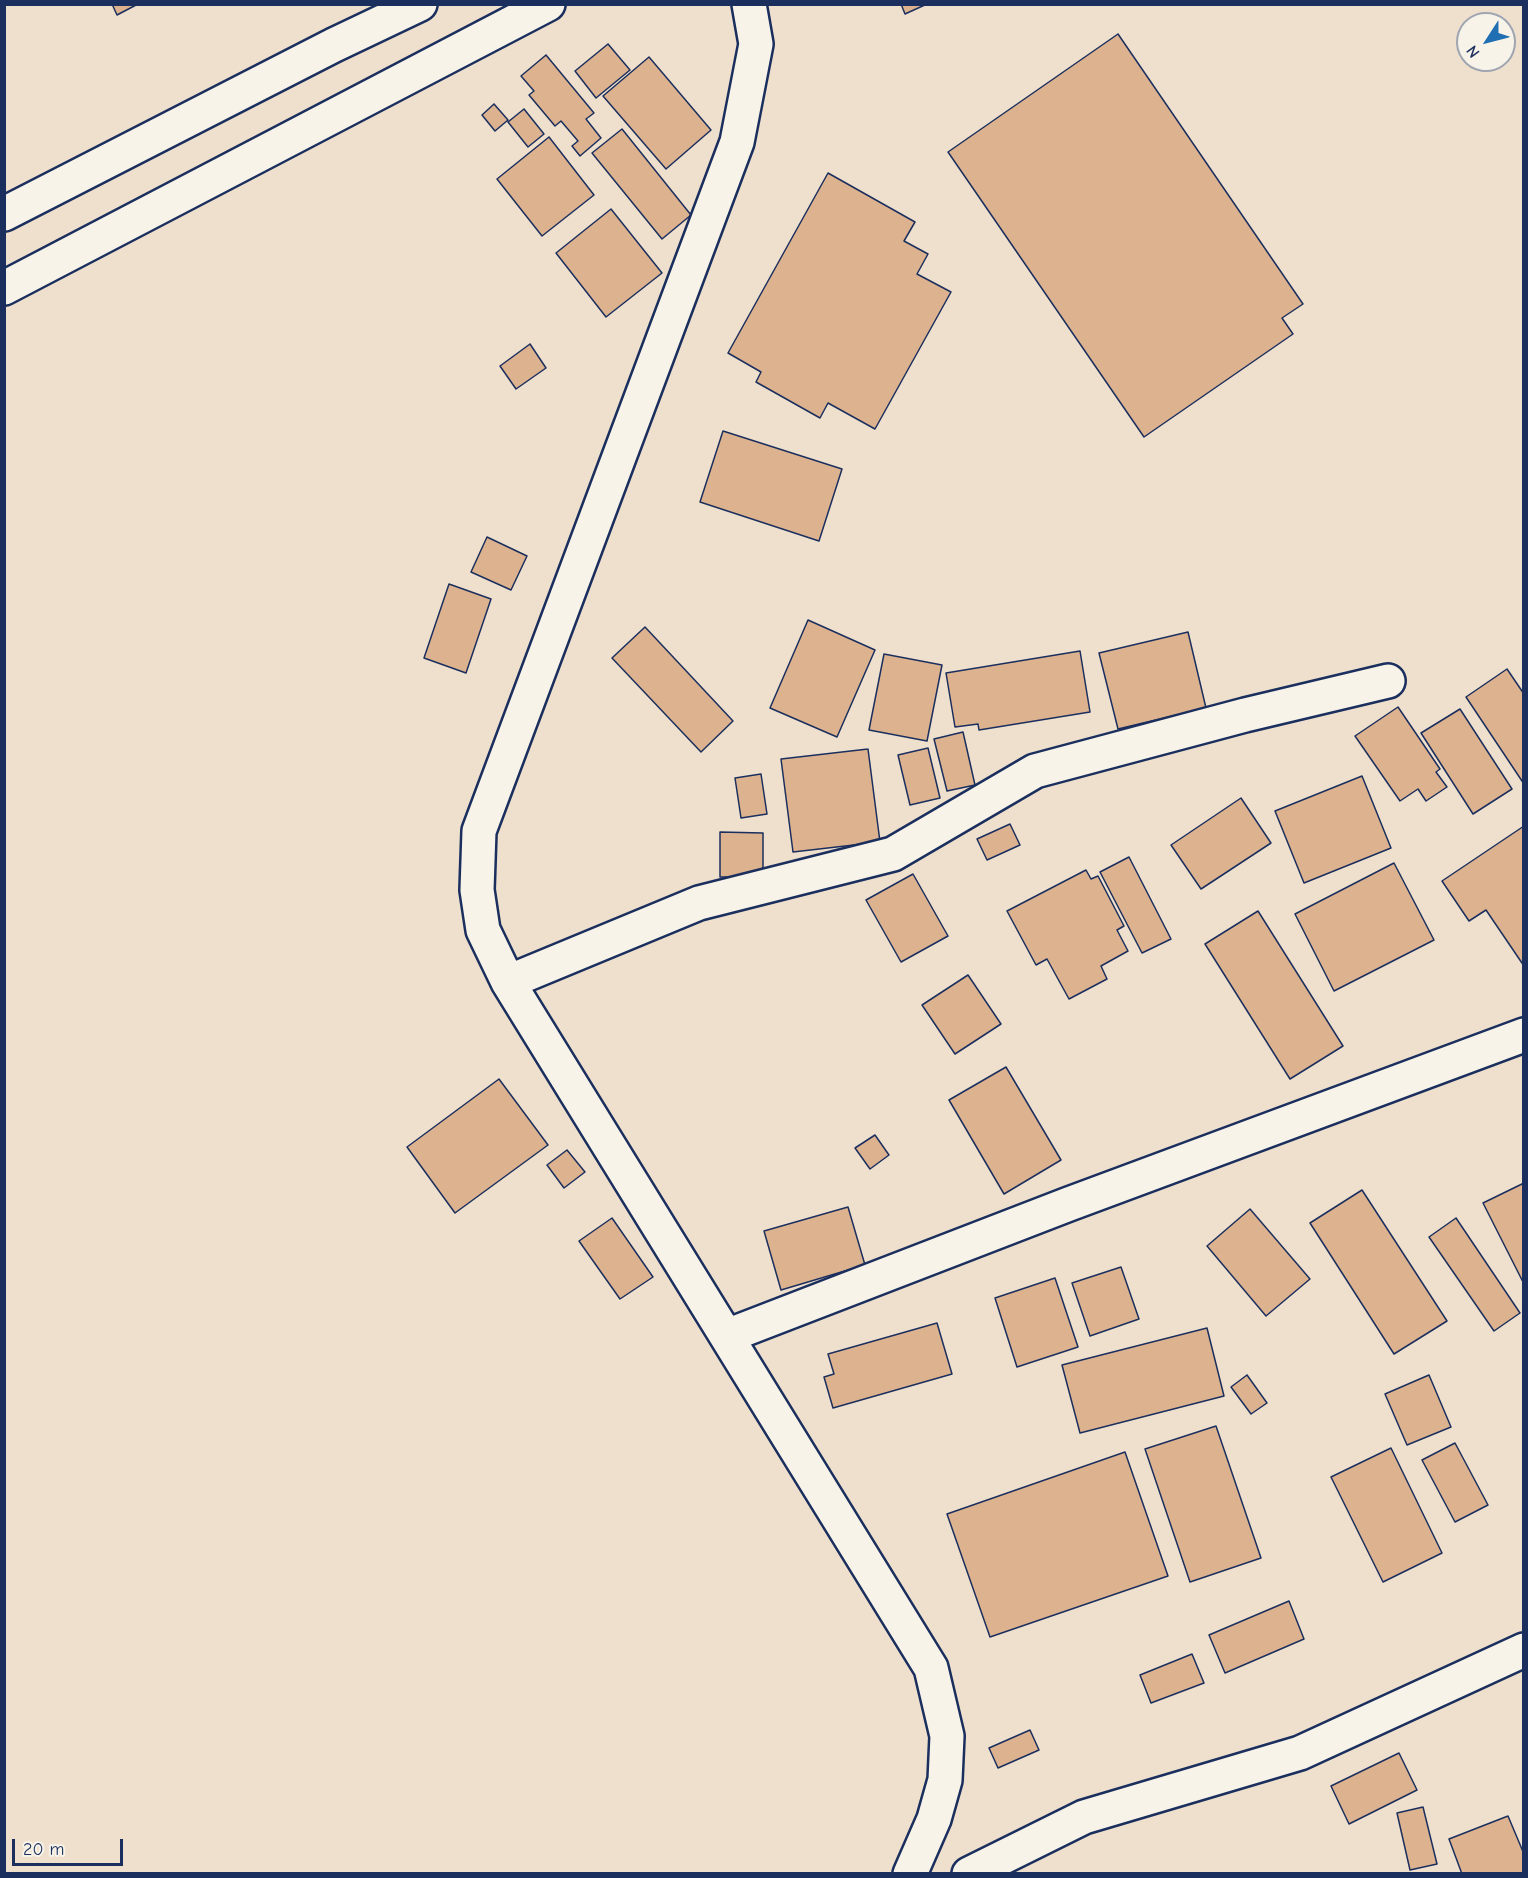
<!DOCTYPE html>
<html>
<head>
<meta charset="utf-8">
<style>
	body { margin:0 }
	#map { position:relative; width:1528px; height:1878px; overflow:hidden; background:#efe0cd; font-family:"Comic Neue",sans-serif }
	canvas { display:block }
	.frame { position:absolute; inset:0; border:6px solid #1b2f5e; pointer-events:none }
	.north { position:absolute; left:1456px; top:12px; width:60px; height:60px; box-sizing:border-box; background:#f7f3e8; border:2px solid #9fa5b1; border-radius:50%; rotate:234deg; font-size:16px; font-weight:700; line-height:24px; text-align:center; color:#1b2f5e }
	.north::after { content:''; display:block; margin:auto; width:21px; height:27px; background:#1f6fb2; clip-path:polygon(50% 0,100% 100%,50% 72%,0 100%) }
	.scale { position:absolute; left:12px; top:1839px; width:111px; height:27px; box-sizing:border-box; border:3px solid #1b2f5e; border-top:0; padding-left:8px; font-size:18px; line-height:21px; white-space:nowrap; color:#1b2f5e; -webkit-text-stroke:4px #f7f3e8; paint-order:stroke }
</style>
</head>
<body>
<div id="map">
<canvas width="1528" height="1878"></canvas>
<div class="frame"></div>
<div class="north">N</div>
<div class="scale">20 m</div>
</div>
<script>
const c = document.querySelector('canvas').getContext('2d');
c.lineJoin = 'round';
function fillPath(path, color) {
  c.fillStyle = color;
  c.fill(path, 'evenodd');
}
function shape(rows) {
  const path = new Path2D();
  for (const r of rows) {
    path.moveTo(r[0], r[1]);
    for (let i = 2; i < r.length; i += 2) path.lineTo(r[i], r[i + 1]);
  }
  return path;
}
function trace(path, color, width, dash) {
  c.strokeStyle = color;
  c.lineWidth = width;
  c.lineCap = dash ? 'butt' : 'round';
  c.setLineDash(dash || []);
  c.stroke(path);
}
const building = shape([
	[112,4,138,4,117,15,112,4],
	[901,4,927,4,905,14,901,4],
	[1118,34,1303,304,1282,318,1293,334,1144,437,948,152,1118,34],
	[608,44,630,70,596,98,575,71,608,44],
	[546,55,594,113,586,119,601,138,580,156,572,146,578,141,561,121,555,126,529,95,534,91,521,76,546,55],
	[649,57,711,130,666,169,603,96,649,57],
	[494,104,508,120,495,131,482,115,494,104],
	[524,109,544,134,528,147,508,122,524,109],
	[622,129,691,215,662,239,592,153,622,129],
	[549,137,594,195,542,236,497,179,549,137],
	[828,173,915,222,904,241,928,254,917,274,951,292,875,429,828,403,820,418,756,382,761,372,728,353,828,173],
	[611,209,662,273,606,317,556,253,611,209],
	[530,344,546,368,516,389,500,366,530,344],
	[723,431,842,469,819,541,700,502,723,431],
	[487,537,527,556,511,590,471,572,487,537],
	[449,584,491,599,466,673,424,658,449,584],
	[808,620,875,650,837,737,770,708,808,620],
	[645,627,733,721,701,752,612,658,645,627],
	[1188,632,1206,708,1118,729,1099,653,1188,632],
	[1080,651,1090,712,979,730,978,724,955,727,946,673,1080,651],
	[884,654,942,665,927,741,869,730,884,654],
	[1507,669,1524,694,1524,784,1466,697,1507,669],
	[1398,707,1440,769,1436,772,1447,787,1426,801,1418,789,1400,801,1355,736,1398,707],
	[1460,709,1512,789,1473,814,1421,733,1460,709],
	[963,732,975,785,947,791,934,739,963,732],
	[928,748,940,798,910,805,898,755,928,748],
	[868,749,880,842,793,852,781,759,868,749],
	[761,774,767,814,741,818,735,778,761,774],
	[1362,776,1391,848,1304,883,1275,811,1362,776],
	[1241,798,1271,843,1201,889,1171,845,1241,798],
	[1010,824,1020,845,987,860,977,839,1010,824],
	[1524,826,1524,966,1486,910,1469,921,1442,881,1524,826],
	[720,832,763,833,763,877,720,877,720,832],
	[1129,857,1171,939,1142,953,1100,872,1129,857],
	[1394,863,1434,940,1334,991,1295,914,1394,863],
	[1086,870,1091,879,1098,876,1124,926,1117,930,1128,951,1101,966,1107,979,1069,999,1047,959,1036,965,1007,911,1086,870],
	[913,874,948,936,901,962,866,900,913,874],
	[1258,911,1343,1046,1290,1079,1205,944,1258,911],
	[968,975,1001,1024,955,1054,922,1005,968,975],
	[1006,1067,1061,1160,1004,1194,949,1100,1006,1067],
	[499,1079,548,1145,455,1213,407,1147,499,1079],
	[875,1135,889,1155,870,1169,855,1148,875,1135],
	[567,1150,585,1172,564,1188,547,1165,567,1150],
	[1524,1183,1524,1284,1483,1203,1524,1183],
	[1362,1190,1447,1321,1394,1354,1310,1223,1362,1190],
	[848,1207,865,1265,781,1290,764,1231,848,1207],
	[1250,1209,1310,1279,1266,1316,1207,1246,1250,1209],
	[612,1218,653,1277,620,1299,579,1241,612,1218],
	[1456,1218,1520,1313,1494,1331,1429,1237,1456,1218],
	[1121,1267,1139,1319,1090,1336,1072,1283,1121,1267],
	[1055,1278,1078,1347,1017,1367,995,1298,1055,1278],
	[937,1323,952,1374,833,1408,824,1377,834,1374,828,1354,937,1323],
	[1207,1328,1224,1396,1080,1433,1062,1365,1207,1328],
	[1247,1375,1267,1403,1251,1414,1231,1387,1247,1375],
	[1429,1375,1451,1427,1407,1445,1385,1394,1429,1375],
	[1216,1426,1261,1558,1190,1582,1145,1449,1216,1426],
	[1455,1443,1488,1505,1455,1522,1422,1460,1455,1443],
	[1391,1448,1442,1553,1383,1582,1331,1477,1391,1448],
	[1125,1452,1168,1576,990,1637,947,1514,1125,1452],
	[1289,1601,1304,1639,1225,1673,1209,1635,1289,1601],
	[1192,1654,1204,1683,1151,1703,1140,1675,1192,1654],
	[1030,1730,1039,1750,998,1768,989,1748,1030,1730],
	[1399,1753,1417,1790,1349,1824,1331,1786,1399,1753],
	[1423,1807,1437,1864,1410,1870,1397,1813,1423,1807],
	[1508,1816,1524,1854,1524,1874,1462,1874,1449,1839,1508,1816]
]);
const minor = shape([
	[749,4,756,44,737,142,479,831,477,890,483,930,508,982,931,1668,947,1736,945,1780,934,1819,910,1874],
	[508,982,699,903,893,854,1035,771,1245,715,1388,681],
	[727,1336,1069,1204,1524,1035],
	[969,1874,1084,1817,1300,1753,1524,1650]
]);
const secondary = shape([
	[4,214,334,45,420,4],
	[4,288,548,4]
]);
fillPath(building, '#ddb28e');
trace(building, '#1b2f5e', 1.5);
trace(minor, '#1b2f5e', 38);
trace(secondary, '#1b2f5e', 38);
trace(minor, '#f7f3e8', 33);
trace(secondary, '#f7f3e8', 33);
</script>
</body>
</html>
